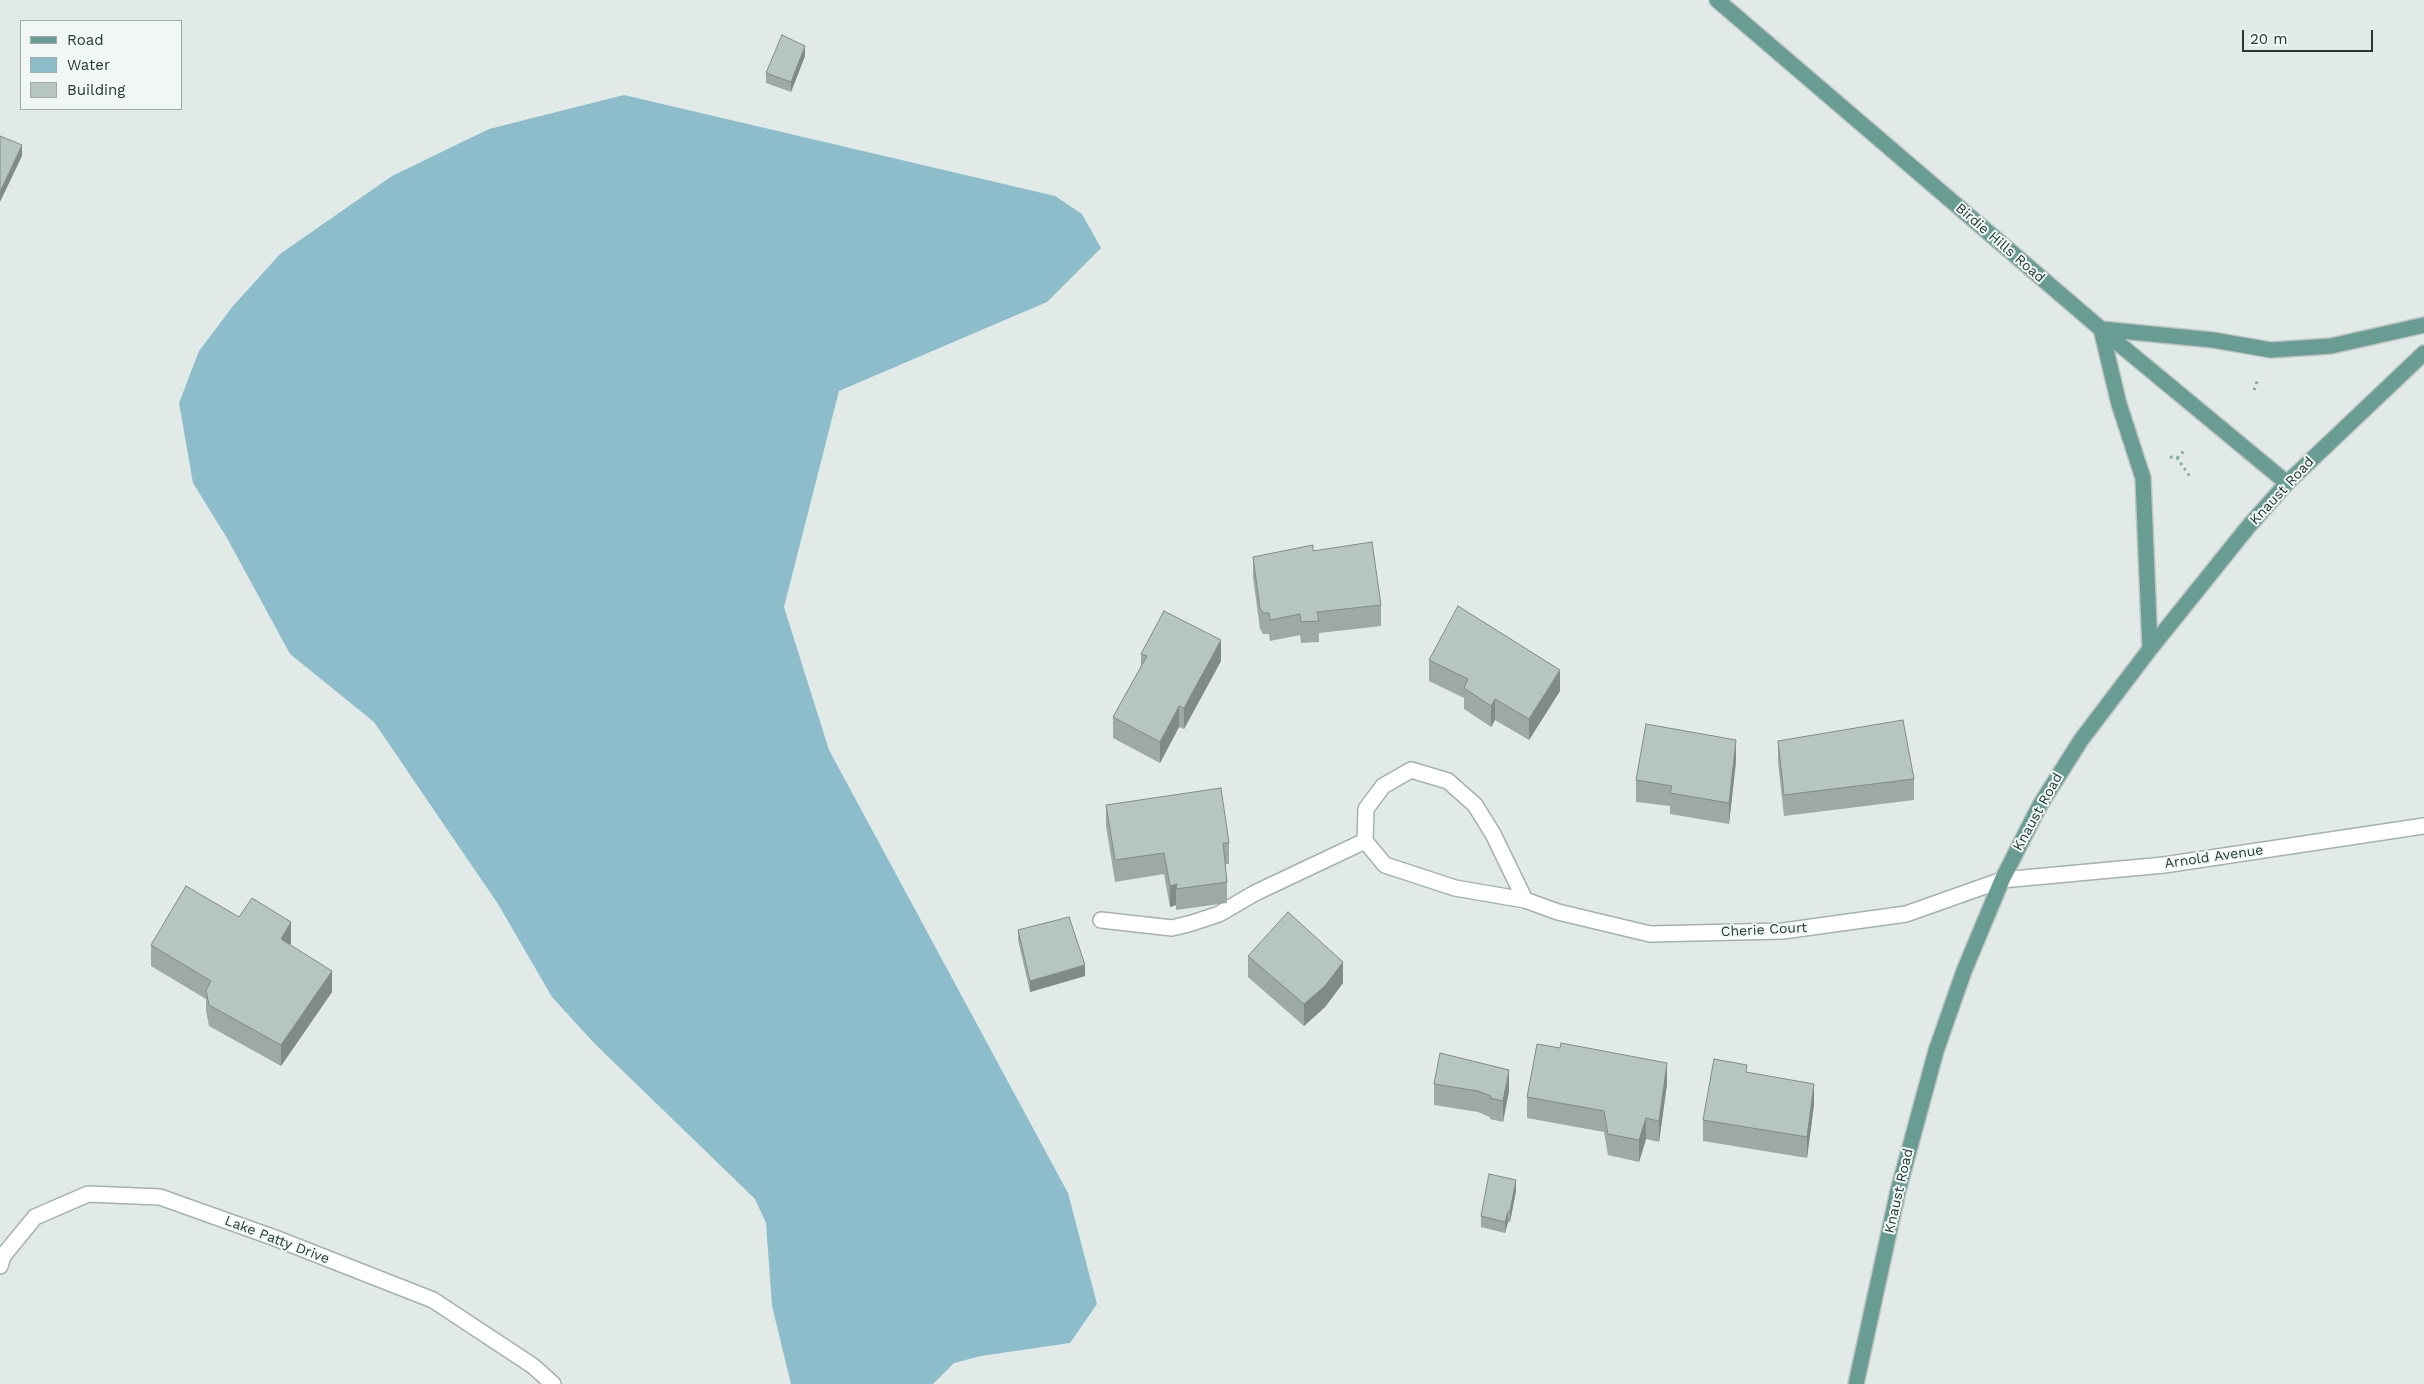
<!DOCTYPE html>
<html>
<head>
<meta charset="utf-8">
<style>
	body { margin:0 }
	#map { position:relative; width:2424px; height:1384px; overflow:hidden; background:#e1eae7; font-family:"Work Sans",sans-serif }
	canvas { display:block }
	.legend { position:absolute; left:20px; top:20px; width:162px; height:90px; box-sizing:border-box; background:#f1f7f5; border:1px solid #9faba8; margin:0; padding:6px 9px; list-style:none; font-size:15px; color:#233a35 }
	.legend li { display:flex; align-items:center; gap:10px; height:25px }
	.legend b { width:25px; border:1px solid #9faba8 }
	.scale { position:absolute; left:2242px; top:30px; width:131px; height:22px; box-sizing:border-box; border:2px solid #233a35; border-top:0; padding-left:6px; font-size:15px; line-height:18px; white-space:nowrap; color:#233a35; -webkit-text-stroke:4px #f1f7f5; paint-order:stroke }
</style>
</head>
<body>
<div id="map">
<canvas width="2424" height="1384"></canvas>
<ul class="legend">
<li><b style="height:6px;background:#699c93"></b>Road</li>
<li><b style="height:14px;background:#8dbdcb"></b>Water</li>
<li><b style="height:14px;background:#b7c5c0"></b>Building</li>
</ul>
<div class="scale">20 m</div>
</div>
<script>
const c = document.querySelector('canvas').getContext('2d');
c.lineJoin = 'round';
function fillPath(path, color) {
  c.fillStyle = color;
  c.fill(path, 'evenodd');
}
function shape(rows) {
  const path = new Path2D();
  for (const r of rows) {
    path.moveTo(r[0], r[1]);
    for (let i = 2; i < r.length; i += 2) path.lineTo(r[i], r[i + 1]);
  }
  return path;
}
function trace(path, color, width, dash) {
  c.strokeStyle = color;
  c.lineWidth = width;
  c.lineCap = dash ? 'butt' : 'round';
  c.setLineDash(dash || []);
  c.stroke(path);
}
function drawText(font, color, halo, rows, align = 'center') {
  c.font = font + ' "Work Sans",sans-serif';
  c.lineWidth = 4;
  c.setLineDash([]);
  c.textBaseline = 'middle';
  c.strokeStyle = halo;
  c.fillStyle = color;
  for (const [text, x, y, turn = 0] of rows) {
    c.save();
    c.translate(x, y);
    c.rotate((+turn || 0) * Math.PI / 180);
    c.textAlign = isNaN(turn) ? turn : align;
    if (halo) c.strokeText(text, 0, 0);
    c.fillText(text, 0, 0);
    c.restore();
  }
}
const water = shape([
	[624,95,1055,196,1082,214,1101,248,1047,302,839,391,784,607,829,750,1068,1193,1097,1304,1070,1343,981,1356,954,1363,933,1384,791,1384,772,1306,766,1223,755,1199,595,1044,552,997,498,904,374,722,290,654,227,538,193,483,179,403,199,351,233,306,280,254,392,176,489,129]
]);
const path = shape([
	[2254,390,2258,379],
	[2170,457,2177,458,2191,478],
	[2177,458,2185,450]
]);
const minor = shape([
	[1525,900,1493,834,1475,805,1448,781,1411,770,1383,786,1366,809,1365,841,1385,865,1455,888,1525,900,1558,912,1650,934,1783,931,1906,914,2002,880,2164,865,2424,826],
	[1101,920,1172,928,1192,923,1219,914,1255,893,1365,841],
	[0,1266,3,1256,35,1217,88,1194,160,1197,275,1238,433,1300,533,1366,553,1384]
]);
const major = shape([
	[1717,0,2101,329,2287,483],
	[2101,329,2213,340,2271,350,2331,346,2424,325],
	[2101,329,2119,404,2143,478,2150,649],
	[1856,1384,1898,1191,1936,1051,1964,971,2002,880,2040,805,2081,740,2150,649,2248,527,2287,483,2424,353]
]);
const wall = shape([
	[805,56,791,92,766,83,766,73],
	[1313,551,1381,605,1381,626,1319,633,1319,642,1301,643,1300,635,1270,641,1269,634,1263,634,1260,629,1253,578,1253,557],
	[1141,654,1221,661,1184,729,1179,727,1160,763,1113,738,1113,717,1141,666],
	[1429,660,1560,691,1529,740,1495,720,1491,727,1464,709,1464,698,1429,681],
	[1778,741,1914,779,1914,800,1784,816,1778,762],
	[1736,761,1729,824,1670,814,1670,806,1636,802,1636,780],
	[1106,805,1229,843,1229,864,1225,864,1227,882,1227,903,1176,910,1176,905,1170,907,1164,874,1115,882,1106,826],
	[239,917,291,943,290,945,332,992,281,1066,209,1026,206,1011,206,999,151,966,151,945],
	[1018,930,1085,976,1030,992,1018,940],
	[1248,956,1343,983,1325,1007,1304,1026,1248,977],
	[1747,1072,1814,1105,1807,1158,1703,1141,1703,1120],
	[1434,1084,1509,1091,1503,1122,1490,1119,1490,1117,1478,1112,1434,1105],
	[1667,1084,1659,1142,1646,1139,1639,1162,1608,1155,1604,1132,1527,1118,1527,1097],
	[1516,1191,1510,1222,1508,1222,1505,1233,1481,1227,1481,1216]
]);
const shadedWall = shape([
	[805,46,805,56,791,92,791,82],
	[22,145,22,156,0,202,0,192],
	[1221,640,1221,661,1184,729,1184,708],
	[1560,670,1560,691,1529,740,1529,719],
	[1495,699,1495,720,1491,727,1491,706],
	[1179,706,1179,727,1160,763,1160,742],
	[1736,740,1736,761,1729,824,1729,803],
	[1177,884,1176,889,1176,905,1170,907,1170,886],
	[291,922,291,943,281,960,281,939],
	[1343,962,1343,983,1325,1007,1304,1026,1304,1004],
	[1085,965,1085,976,1030,992,1030,981],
	[332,971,332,992,281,1066,281,1045],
	[1667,1063,1667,1084,1659,1142,1659,1121],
	[1509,1070,1509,1091,1503,1122,1503,1101],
	[1814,1084,1814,1105,1807,1158,1807,1137],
	[1646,1118,1646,1139,1639,1162,1639,1140],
	[1516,1180,1516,1191,1510,1222,1510,1211],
	[1508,1212,1508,1222,1505,1233,1505,1222]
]);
const building = shape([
	[782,35,805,46,791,82,766,73,782,35],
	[0,136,22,145,0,192,0,136],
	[1372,542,1381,605,1317,612,1319,621,1301,622,1300,614,1270,620,1269,613,1263,613,1260,608,1253,557,1313,545,1313,551,1372,542],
	[1458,606,1560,670,1529,719,1495,699,1491,706,1464,688,1468,679,1429,660,1458,606],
	[1164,611,1221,640,1184,708,1179,706,1160,742,1113,717,1147,656,1141,654,1164,611],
	[1903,720,1914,779,1784,795,1778,741,1903,720],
	[1646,724,1736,740,1729,803,1670,793,1672,786,1636,780,1646,724],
	[1221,788,1229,843,1223,843,1227,882,1176,889,1177,884,1170,886,1164,853,1115,860,1106,805,1221,788],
	[186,886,239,917,252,898,291,922,281,939,332,971,281,1045,209,1005,206,990,211,981,151,945,186,886],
	[1288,912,1343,962,1325,986,1304,1004,1248,956,1288,912],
	[1069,917,1085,965,1030,981,1018,930,1069,917],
	[1561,1043,1667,1063,1659,1121,1646,1118,1639,1140,1608,1134,1604,1111,1527,1097,1537,1044,1560,1048,1561,1043],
	[1440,1053,1509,1070,1503,1101,1490,1098,1491,1096,1478,1091,1434,1084,1440,1053],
	[1714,1059,1747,1065,1746,1072,1814,1084,1807,1137,1703,1120,1714,1059],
	[1489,1174,1516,1180,1510,1211,1508,1212,1505,1222,1481,1216,1489,1174]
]);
const streetNames = [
	["Birdie Hills Road",2000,243,41],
	["Knaust Road",2282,491,-47],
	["Knaust Road",2038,812,-61],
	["Arnold Avenue",2214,857,-8],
	["Cherie Court",1764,930,-3],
	["Knaust Road",1899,1191,-77],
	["Lake Patty Drive",277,1240,21]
];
fillPath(water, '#8dbdcb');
trace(minor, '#a4b2ae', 18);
trace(major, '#bdc4c2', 18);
trace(path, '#84aba2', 3, [2.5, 4]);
trace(minor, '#fff', 15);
trace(major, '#699c93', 15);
fillPath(wall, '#9da9a5');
fillPath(shadedWall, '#808a86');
fillPath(building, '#b7c5c0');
trace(building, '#808a86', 1);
drawText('14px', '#233a35', '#f1f7f5', streetNames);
</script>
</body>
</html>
